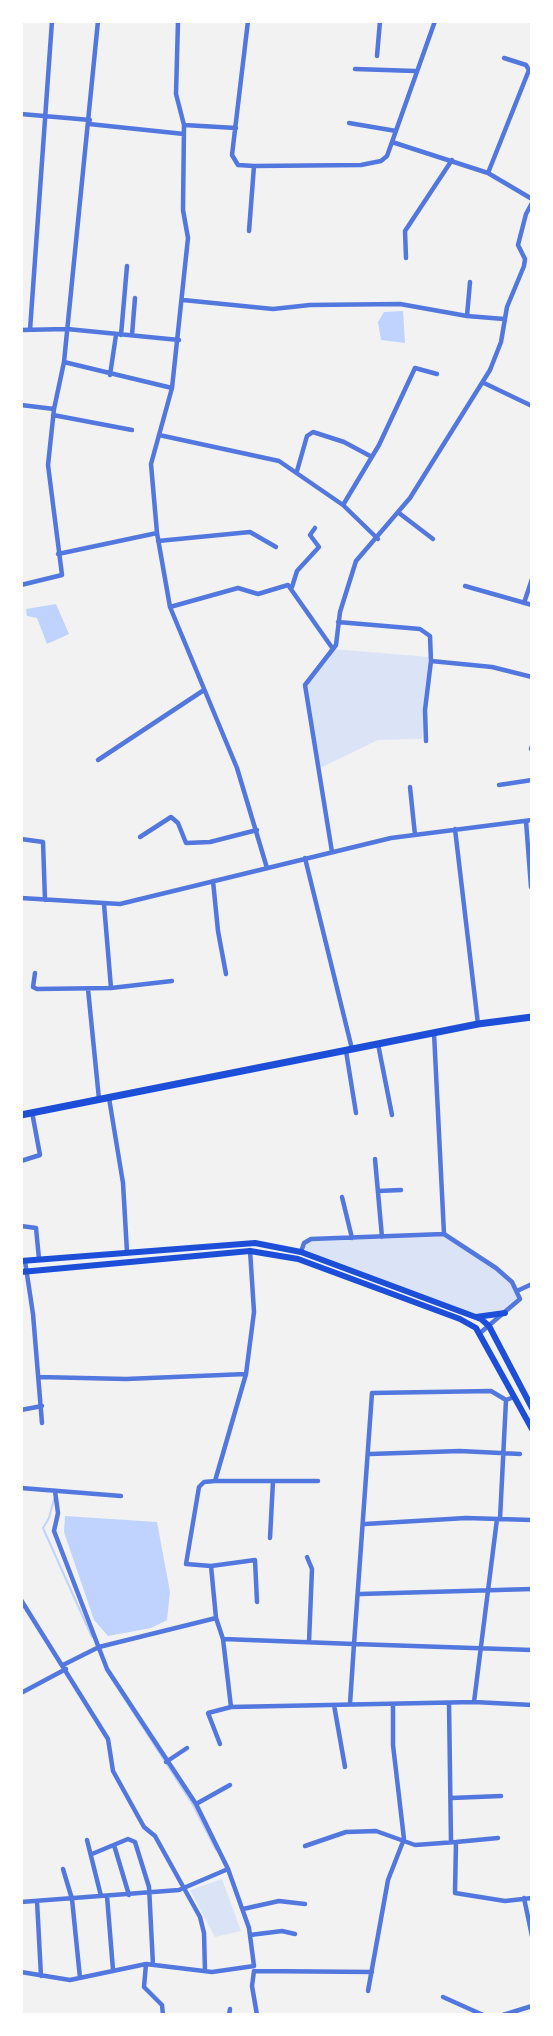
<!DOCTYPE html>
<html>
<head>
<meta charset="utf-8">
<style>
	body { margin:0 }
	#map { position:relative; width:553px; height:2036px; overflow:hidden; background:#f2f2f2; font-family:"Source Serif 4",serif }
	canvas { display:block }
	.frame { position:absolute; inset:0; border:23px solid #fff; pointer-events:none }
</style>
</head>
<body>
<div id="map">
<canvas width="553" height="2036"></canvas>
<div class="frame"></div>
</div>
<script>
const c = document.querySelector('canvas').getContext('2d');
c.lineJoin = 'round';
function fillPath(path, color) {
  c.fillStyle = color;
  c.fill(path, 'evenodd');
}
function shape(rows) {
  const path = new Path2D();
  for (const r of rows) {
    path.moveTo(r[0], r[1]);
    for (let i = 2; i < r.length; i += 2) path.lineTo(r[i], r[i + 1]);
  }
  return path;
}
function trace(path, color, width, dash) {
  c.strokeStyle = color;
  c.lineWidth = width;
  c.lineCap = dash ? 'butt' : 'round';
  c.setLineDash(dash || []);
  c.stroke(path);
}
const green = shape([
	[333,649,429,657,422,739,378,740,318,769,305,686],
	[444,1234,496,1268,512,1282,520,1299,505,1312,477,1316,301,1251,307,1240],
	[222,1879,241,1931,215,1937,190,1890]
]);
const water = shape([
	[403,311,405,343,381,340,378,322,384,312],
	[56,604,69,634,47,644,37,618,27,616,26,609],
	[65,1516,157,1522,170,1592,167,1620,151,1628,108,1636,94,1620,64,1532]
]);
const stream = shape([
	[54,1499,49,1518,43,1528,92,1637],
	[106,1670,193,1805,216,1850]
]);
const minor = shape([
	[248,21,232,155,238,165,254,166,361,165,381,161,387,156,435,21],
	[377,56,380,21],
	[355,69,415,71],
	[21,114,90,120],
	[349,123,396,131],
	[89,124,184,134],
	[184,125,236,128],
	[392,142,488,173,532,199],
	[488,173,529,70,526,65,504,58],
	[249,231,254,166],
	[406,258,405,231,452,160],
	[183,300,273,309,310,305,400,304,467,316,504,319],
	[467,316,470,282],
	[21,330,67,329,179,340],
	[30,330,52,21],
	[121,335,127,266],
	[132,335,135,298],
	[64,362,172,388],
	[110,375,116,335],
	[484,383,532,406],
	[21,405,54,409,64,362,98,21],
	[53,415,132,430],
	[159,435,279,461,343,505,378,539],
	[297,471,307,436,313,432,344,442,372,457],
	[343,505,379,445,415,368,437,374],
	[399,513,433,539],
	[157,533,170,607,237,768,267,868],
	[158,541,250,532,276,547],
	[58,554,157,533,151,464,172,388,188,238,183,210,184,125,176,94,178,21],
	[21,585,62,575,48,465,54,409],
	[465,586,532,605],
	[292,587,297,571,319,547,310,535,315,528],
	[524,603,532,579],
	[170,607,238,588,258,594,288,585,333,649],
	[338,622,420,629,430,636,431,661],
	[426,741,425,710,431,661,492,667,532,677],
	[531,749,532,746],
	[98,760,204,690],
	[499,785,532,780],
	[410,787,415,835],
	[526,821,531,887],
	[455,829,478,1024],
	[140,837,171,817,178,823,186,843,210,842,257,830],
	[21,839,43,842,45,900],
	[332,852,305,685,336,645,340,612,356,561,410,498,490,370,501,342,507,307,524,266,525,259,518,245,526,214,532,203],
	[305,858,352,1049],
	[213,881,218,931,226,974],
	[21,898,120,904,391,838,532,820],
	[104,904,111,988],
	[35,973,33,987,37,989,111,988,172,981],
	[88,989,99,1099],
	[434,1033,444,1234,496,1268,512,1282,520,1299,480,1333],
	[378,1044,392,1115],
	[346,1051,356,1113],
	[109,1098,123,1183,127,1252],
	[375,1159,382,1237],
	[21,1161,40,1155,32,1112],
	[378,1191,401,1190],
	[342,1197,352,1238],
	[21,1226,36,1228,39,1259],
	[250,1250,254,1312,246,1374,215,1481,204,1482,199,1487,186,1564,211,1566,255,1560,257,1602],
	[301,1252,304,1243,311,1239,444,1234],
	[25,1261,33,1314,42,1423],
	[517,1291,532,1284],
	[39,1377,126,1379,246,1374],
	[21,1410,42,1406,21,1410],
	[370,1454,460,1451,520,1454],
	[215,1481,318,1481],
	[21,1488,121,1496],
	[500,1519,506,1400],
	[365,1524,466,1518,532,1520],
	[270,1538,273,1481],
	[307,1557,312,1569,309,1642],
	[211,1566,216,1618],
	[360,1594,532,1589],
	[21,1600,108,1739,113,1771,144,1827,155,1836,200,1917,204,1933,205,1971],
	[223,1639,231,1707],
	[63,1665,99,1647,216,1618,223,1639,354,1644,372,1393,491,1391,506,1400,514,1397],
	[21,1693,66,1669],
	[474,1702,497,1519],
	[449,1703,451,1842],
	[350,1704,354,1644,532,1650],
	[334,1705,345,1767],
	[220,1744,208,1713,231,1707,474,1702,532,1705],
	[166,1762,187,1748],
	[451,1798,501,1796],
	[196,1804,230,1785],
	[87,1840,101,1896],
	[456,1842,498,1838],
	[114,1845,129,1895],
	[305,1846,346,1832,376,1831,415,1845,456,1842,455,1893,505,1901,532,1898],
	[92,1854,128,1839,135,1842,149,1887,153,1965],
	[63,1869,72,1899,80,1978],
	[107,1896,113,1970],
	[524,1898,532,1936],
	[37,1901,41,1976],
	[21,1902,179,1890,228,1869],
	[243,1909,279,1901,305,1904],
	[250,1935,282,1931,295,1934],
	[146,1964,144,1987,162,2005,163,2015],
	[254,1971,372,1972],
	[254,1971,252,1986,257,2015],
	[21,1972,70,1980,146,1964,212,1972,254,1966,249,1928,228,1869,196,1804,107,1669,54,1531,58,1513,55,1491],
	[368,1991,388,1880,404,1839,393,1745,393,1704],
	[443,1997,483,2015],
	[229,2015,230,2009],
	[503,2015,532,2006]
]);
const secondary = shape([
	[21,1261,255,1243,301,1252,481,1319,489,1326,532,1408],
	[21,1272,250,1251,298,1259,460,1319,476,1328,532,1429],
	[476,1317,505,1313]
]);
const primary = shape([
	[21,1115,478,1024,532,1017]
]);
fillPath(green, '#dbe4f7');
fillPath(water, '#bfd3fe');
trace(stream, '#bfd3fe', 2);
trace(minor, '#5277de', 4.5);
trace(secondary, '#1d4ed8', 6);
trace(primary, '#1d4ed8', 7);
</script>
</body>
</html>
